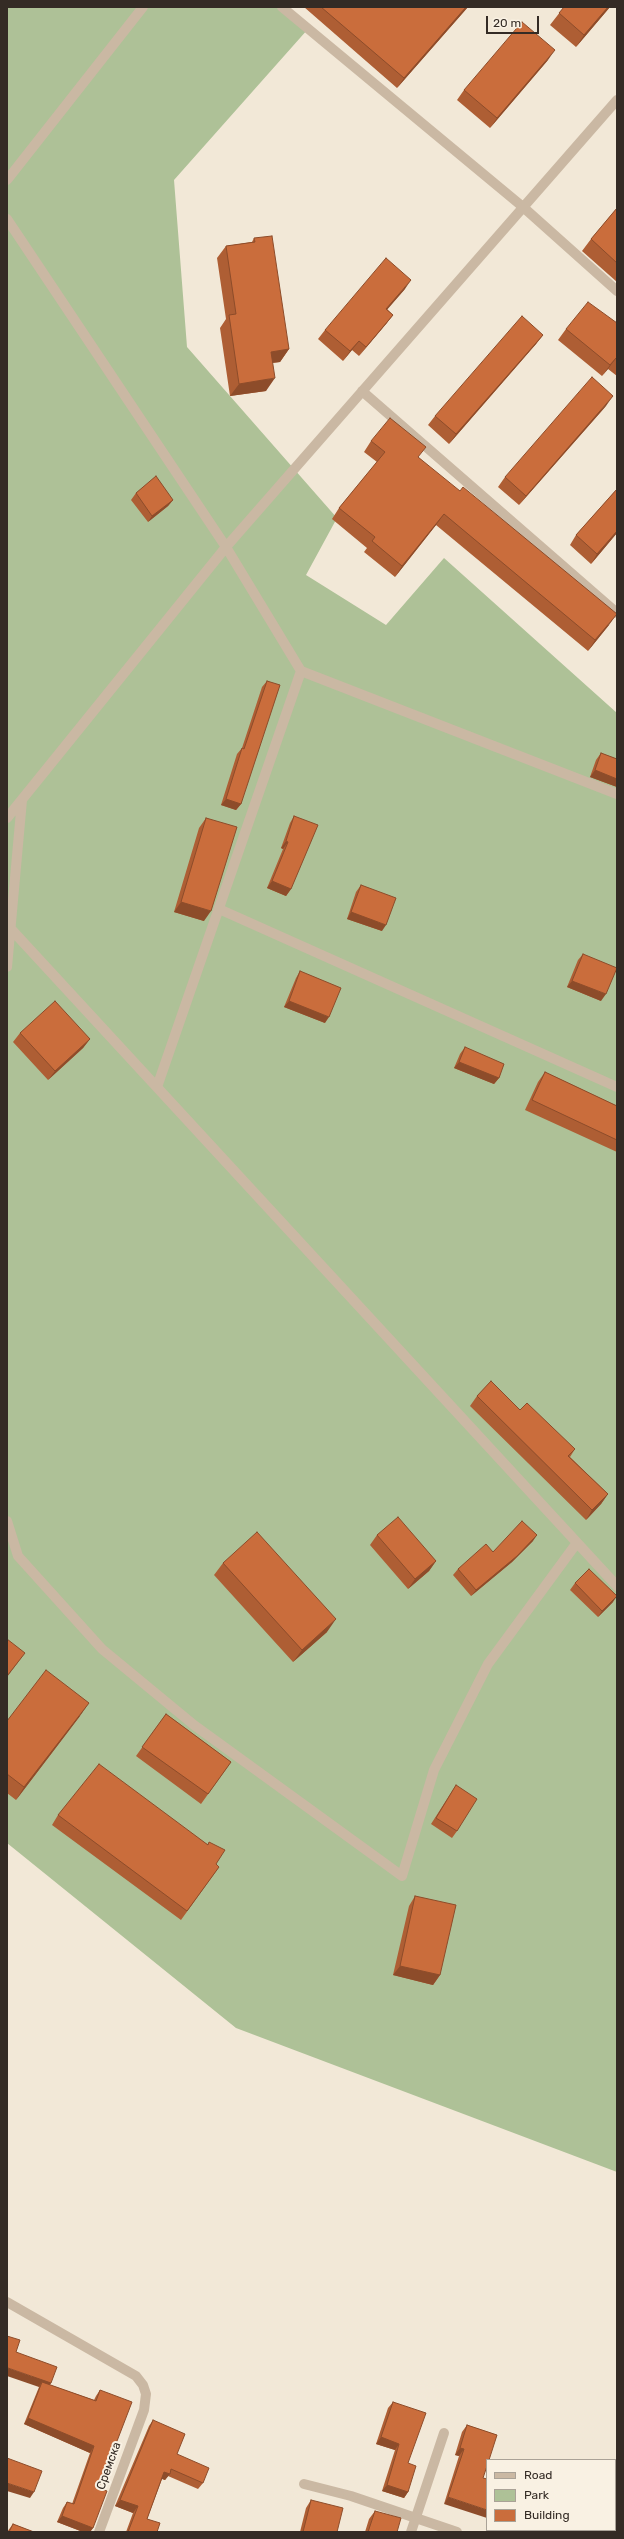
<!DOCTYPE html>
<html>
<head>
<meta charset="utf-8">
<style>
	body { margin:0 }
	#map { position:relative; width:624px; height:2539px; overflow:hidden; background:#f2e8d7; font-family:Rubik,sans-serif }
	canvas { display:block }
	.frame { position:absolute; inset:0; border:8px solid #342b25; pointer-events:none }
	.legend { position:absolute; left:486px; top:2459px; width:130px; height:72px; box-sizing:border-box; background:#f9f1e3; border:1px solid #aaa297; margin:0; padding:5px 7px; list-style:none; font-size:12px; color:#342b25 }
	.legend li { display:flex; align-items:center; gap:8px; height:20px }
	.legend b { width:20px; border:1px solid #aaa297 }
	.scale { position:absolute; left:486px; top:16px; width:53px; height:18px; box-sizing:border-box; border:2px solid #342b25; border-top:0; padding-left:5px; font-size:12px; line-height:14px; white-space:nowrap; color:#342b25; -webkit-text-stroke:3px #f9f1e3; paint-order:stroke }
</style>
</head>
<body>
<div id="map">
<canvas width="624" height="2539"></canvas>
<div class="frame"></div>
<ul class="legend">
<li><b style="height:5px;background:#cab8a3"></b>Road</li>
<li><b style="height:11px;background:#aec197"></b>Park</li>
<li><b style="height:11px;background:#ca6d3c"></b>Building</li>
</ul>
<div class="scale">20 m</div>
</div>
<script>
const c = document.querySelector('canvas').getContext('2d');
c.lineJoin = 'round';
function fillPath(path, color) {
  c.fillStyle = color;
  c.fill(path, 'evenodd');
}
function shape(rows) {
  const path = new Path2D();
  for (const r of rows) {
    path.moveTo(r[0], r[1]);
    for (let i = 2; i < r.length; i += 2) path.lineTo(r[i], r[i + 1]);
  }
  return path;
}
function trace(path, color, width, dash) {
  c.strokeStyle = color;
  c.lineWidth = width;
  c.lineCap = dash ? 'butt' : 'round';
  c.setLineDash(dash || []);
  c.stroke(path);
}
function drawText(font, color, halo, rows, align = 'center') {
  c.font = font + ' Rubik,sans-serif';
  c.lineWidth = 4;
  c.setLineDash([]);
  c.textBaseline = 'middle';
  c.strokeStyle = halo;
  c.fillStyle = color;
  for (const [text, x, y, turn = 0] of rows) {
    c.save();
    c.translate(x, y);
    c.rotate((+turn || 0) * Math.PI / 180);
    c.textAlign = isNaN(turn) ? turn : align;
    if (halo) c.strokeText(text, 0, 0);
    c.fillText(text, 0, 0);
    c.restore();
  }
}
const green = shape([
	[7,7,282,7,308,29,174,180,187,347,337,518,306,575,386,625,444,558,617,713,617,2172,236,2028,7,1843]
]);
const lane = shape([
	[282,7,523,207,617,291],
	[7,180,143,7],
	[7,219,226,547,301,671],
	[362,391,617,613],
	[7,818,226,547,617,100],
	[219,909,617,1087],
	[11,929,617,1586],
	[7,967,22,800],
	[157,1087,301,671,617,794],
	[7,1521,18,1556,102,1649,194,1725,402,1876,434,1770,488,1664,576,1544]
]);
const street = shape([
	[7,2302,136,2376,143,2385,146,2394,144,2410,99,2532],
	[304,2484,351,2496,457,2532],
	[411,2532,444,2433]
]);
const wall = shape([
	[304,7,468,7,397,88],
	[564,7,610,7,576,47,550,25],
	[548,60,490,128,457,100,464,90],
	[617,208,617,282,582,251,591,239],
	[254,238,289,349,280,362,272,363,266,391,230,396,220,328,226,319,217,258,226,246,252,242],
	[405,289,387,309,393,315,386,324,359,356,352,350,343,361,318,339,325,330],
	[617,323,617,376,608,369,602,376,558,340,566,329],
	[543,335,536,344,449,444,428,425,435,416],
	[606,406,519,505,498,487,505,477],
	[371,441,419,458,609,625,588,651,436,525,395,577,364,552,367,548,332,519,339,508,377,462,364,452],
	[617,489,617,533,591,564,570,545,576,535],
	[136,493,173,500,168,506,148,522,131,500],
	[267,681,241,804,236,810,221,805,237,754,242,748,262,687],
	[601,753,617,759,617,787,590,777,596,760],
	[294,816,291,889,286,896,267,888,283,849,281,848,290,823],
	[206,818,204,921,174,912,199,828],
	[361,885,382,931,347,919,356,892],
	[583,954,601,1001,567,987,578,960],
	[300,971,325,1023,284,1007,296,978],
	[20,1033,90,1039,83,1048,48,1080,13,1042],
	[465,1047,499,1078,494,1084,454,1068,460,1054],
	[545,1072,617,1106,617,1152,525,1110,538,1082],
	[477,1396,520,1410,575,1449,570,1457,608,1494,601,1504,586,1520,470,1406],
	[377,1535,436,1561,429,1571,408,1589,370,1545],
	[533,1541,512,1562,471,1596,453,1575,458,1569,493,1552],
	[223,1563,327,1632,293,1662,214,1575],
	[575,1583,613,1602,598,1617,570,1590],
	[166,1714,231,1762,201,1804,136,1756],
	[80,1716,16,1800,7,1793,7,1721],
	[456,1785,457,1831,452,1838,431,1824],
	[58,1815,208,1844,216,1864,219,1867,181,1920,52,1825],
	[415,1896,440,1975,433,1985,393,1975,409,1906],
	[16,2352,51,2383,50,2385,94,2400,96,2396,100,2390,99,2488,93,2528,90,2532,83,2532,57,2522,63,2508,67,2502,72,2504,90,2453,24,2424,39,2387],
	[393,2402,408,2463,408,2492,404,2498,382,2491,395,2450,376,2444,388,2408],
	[153,2420,177,2454,203,2483,198,2489,168,2476,165,2480,162,2479,147,2519,157,2532,126,2532,133,2513,115,2506,149,2426],
	[467,2425,497,2435,444,2504,459,2456,455,2455,462,2432],
	[311,2500,337,2532,300,2532,306,2508],
	[375,2511,397,2532,365,2532,369,2519],
	[13,2524,34,2532,7,2532]
]);
const shadedWall = shape([
	[466,7,468,7,397,88,404,78],
	[608,7,610,7,576,47,584,35],
	[555,50,548,60,490,128,497,118],
	[411,280,405,289,380,318,386,309],
	[393,315,386,324,359,356,366,347],
	[543,335,536,344,449,444,456,434],
	[359,341,352,350,343,361,350,351],
	[289,349,280,362,262,364,271,352],
	[616,358,608,369,602,376,610,365],
	[275,378,266,391,230,396,239,384],
	[613,396,606,406,519,505,526,496],
	[173,500,168,506,148,522,152,516],
	[444,514,436,525,395,577,402,566],
	[617,531,617,533,591,564,597,554],
	[617,614,609,625,588,651,595,640],
	[595,770,617,779,617,787,590,777],
	[226,799,241,804,236,810,221,805],
	[286,841,288,842,283,849,281,848],
	[272,881,291,889,286,896,267,888],
	[181,902,211,911,204,921,174,912],
	[351,912,386,925,382,931,347,919],
	[572,981,606,994,601,1001,567,987],
	[289,1001,329,1017,325,1023,284,1007],
	[90,1039,83,1048,48,1080,55,1071],
	[459,1062,499,1078,494,1084,454,1068],
	[608,1494,601,1504,586,1520,592,1510],
	[537,1535,533,1541,512,1562,471,1596,476,1590],
	[436,1561,429,1571,408,1589,415,1579],
	[617,1596,613,1602,598,1617,602,1611],
	[336,1619,327,1632,293,1662,302,1650],
	[25,1653,7,1677,7,1676],
	[89,1703,80,1716,16,1800,24,1787],
	[400,1966,440,1975,433,1985,393,1975],
	[8,2368,51,2383,46,2390,42,2382,39,2387,7,2376,7,2370],
	[28,2418,94,2446,90,2453,24,2424],
	[381,2437,399,2444,395,2450,376,2444],
	[460,2448,464,2449,459,2456,455,2455],
	[164,2472,170,2474,165,2480,160,2478],
	[7,2483,34,2492,30,2498,7,2491],
	[387,2485,408,2492,404,2498,382,2491],
	[448,2497,487,2510,487,2518,444,2504],
	[120,2500,138,2506,133,2513,115,2506],
	[62,2516,93,2528,90,2532,83,2532,57,2522],
	[540,2530,563,2530,568,2532,545,2532]
]);
const building = shape([
	[321,7,466,7,404,78,321,7],
	[564,7,608,7,584,35,559,13,564,7],
	[522,22,555,50,497,118,464,90,522,22],
	[617,208,617,263,591,239,617,208],
	[272,236,289,349,271,352,275,378,239,384,229,315,236,314,226,246,255,242,254,238,272,236],
	[386,258,411,280,386,309,393,315,366,347,359,341,350,351,325,330,386,258],
	[588,302,617,323,617,358,616,358,610,365,566,329,588,302],
	[522,316,543,335,456,434,435,416,522,316],
	[592,377,613,396,526,496,505,477,592,377],
	[390,418,426,447,418,457,460,491,463,487,617,614,595,640,444,514,402,566,372,541,375,537,339,508,385,452,371,441,390,418],
	[156,476,173,500,152,516,136,493,156,476],
	[617,489,617,531,597,554,576,535,617,489],
	[267,681,280,685,241,804,226,799,242,748,244,749,267,681],
	[601,753,617,759,617,779,595,770,601,753],
	[294,816,318,825,291,889,272,881,288,842,286,841,294,816],
	[206,818,237,827,211,911,181,902,206,818],
	[361,885,396,898,386,925,351,912,361,885],
	[583,954,617,968,606,994,572,981,583,954],
	[300,971,341,988,329,1017,289,1001,300,971],
	[55,1001,90,1039,55,1071,20,1033,55,1001],
	[465,1047,504,1064,499,1078,459,1062,465,1047],
	[545,1072,617,1106,617,1140,532,1100,545,1072],
	[491,1381,520,1410,527,1403,575,1449,568,1456,608,1494,592,1510,477,1396,491,1381],
	[398,1517,436,1561,415,1579,377,1535,398,1517],
	[522,1521,537,1535,517,1556,476,1590,458,1569,486,1544,493,1552,522,1521],
	[257,1532,336,1619,302,1650,223,1563,257,1532],
	[589,1569,617,1596,602,1611,575,1583,589,1569],
	[7,1639,25,1653,7,1676,7,1639],
	[46,1670,89,1703,24,1787,7,1774,7,1721,46,1670],
	[166,1714,231,1762,208,1794,142,1747,166,1714],
	[99,1764,208,1845,209,1842,225,1850,216,1864,219,1867,187,1911,58,1815,99,1764],
	[456,1785,477,1799,457,1831,436,1818,456,1785],
	[415,1896,456,1905,440,1975,400,1966,415,1896],
	[7,2336,20,2340,16,2352,57,2367,51,2383,8,2368,7,2372,7,2336],
	[42,2382,96,2401,100,2390,132,2402,99,2488,107,2491,93,2528,62,2516,67,2502,74,2504,94,2446,28,2418,42,2382],
	[393,2402,426,2413,408,2463,416,2466,408,2492,387,2485,399,2444,381,2437,393,2402],
	[153,2420,185,2434,177,2454,209,2468,203,2483,171,2469,170,2474,164,2472,147,2519,160,2523,157,2532,128,2532,138,2506,120,2500,153,2420],
	[467,2425,497,2435,489,2460,487,2460,487,2466,483,2478,487,2479,487,2510,448,2497,464,2449,460,2448,467,2425],
	[7,2458,42,2471,34,2492,7,2483,7,2458],
	[311,2500,343,2508,337,2532,303,2532,311,2500],
	[375,2511,401,2518,397,2532,368,2532,375,2511],
	[615,2519,617,2519,617,2532,568,2532,563,2530,615,2530,615,2519],
	[13,2524,34,2532,9,2532,13,2524]
]);
const streetNames = [
	["Сремска",109,2466,-70]
];
fillPath(green, '#aec197');
trace(lane, '#cab8a3', 10);
trace(street, '#cab8a3', 10);
fillPath(wall, '#ae5e34');
fillPath(shadedWall, '#8d4c2a');
fillPath(building, '#ca6d3c');
trace(building, '#8d4c2a', 1);
drawText('12px', '#342b25', '#f9f1e3', streetNames);
</script>
</body>
</html>
